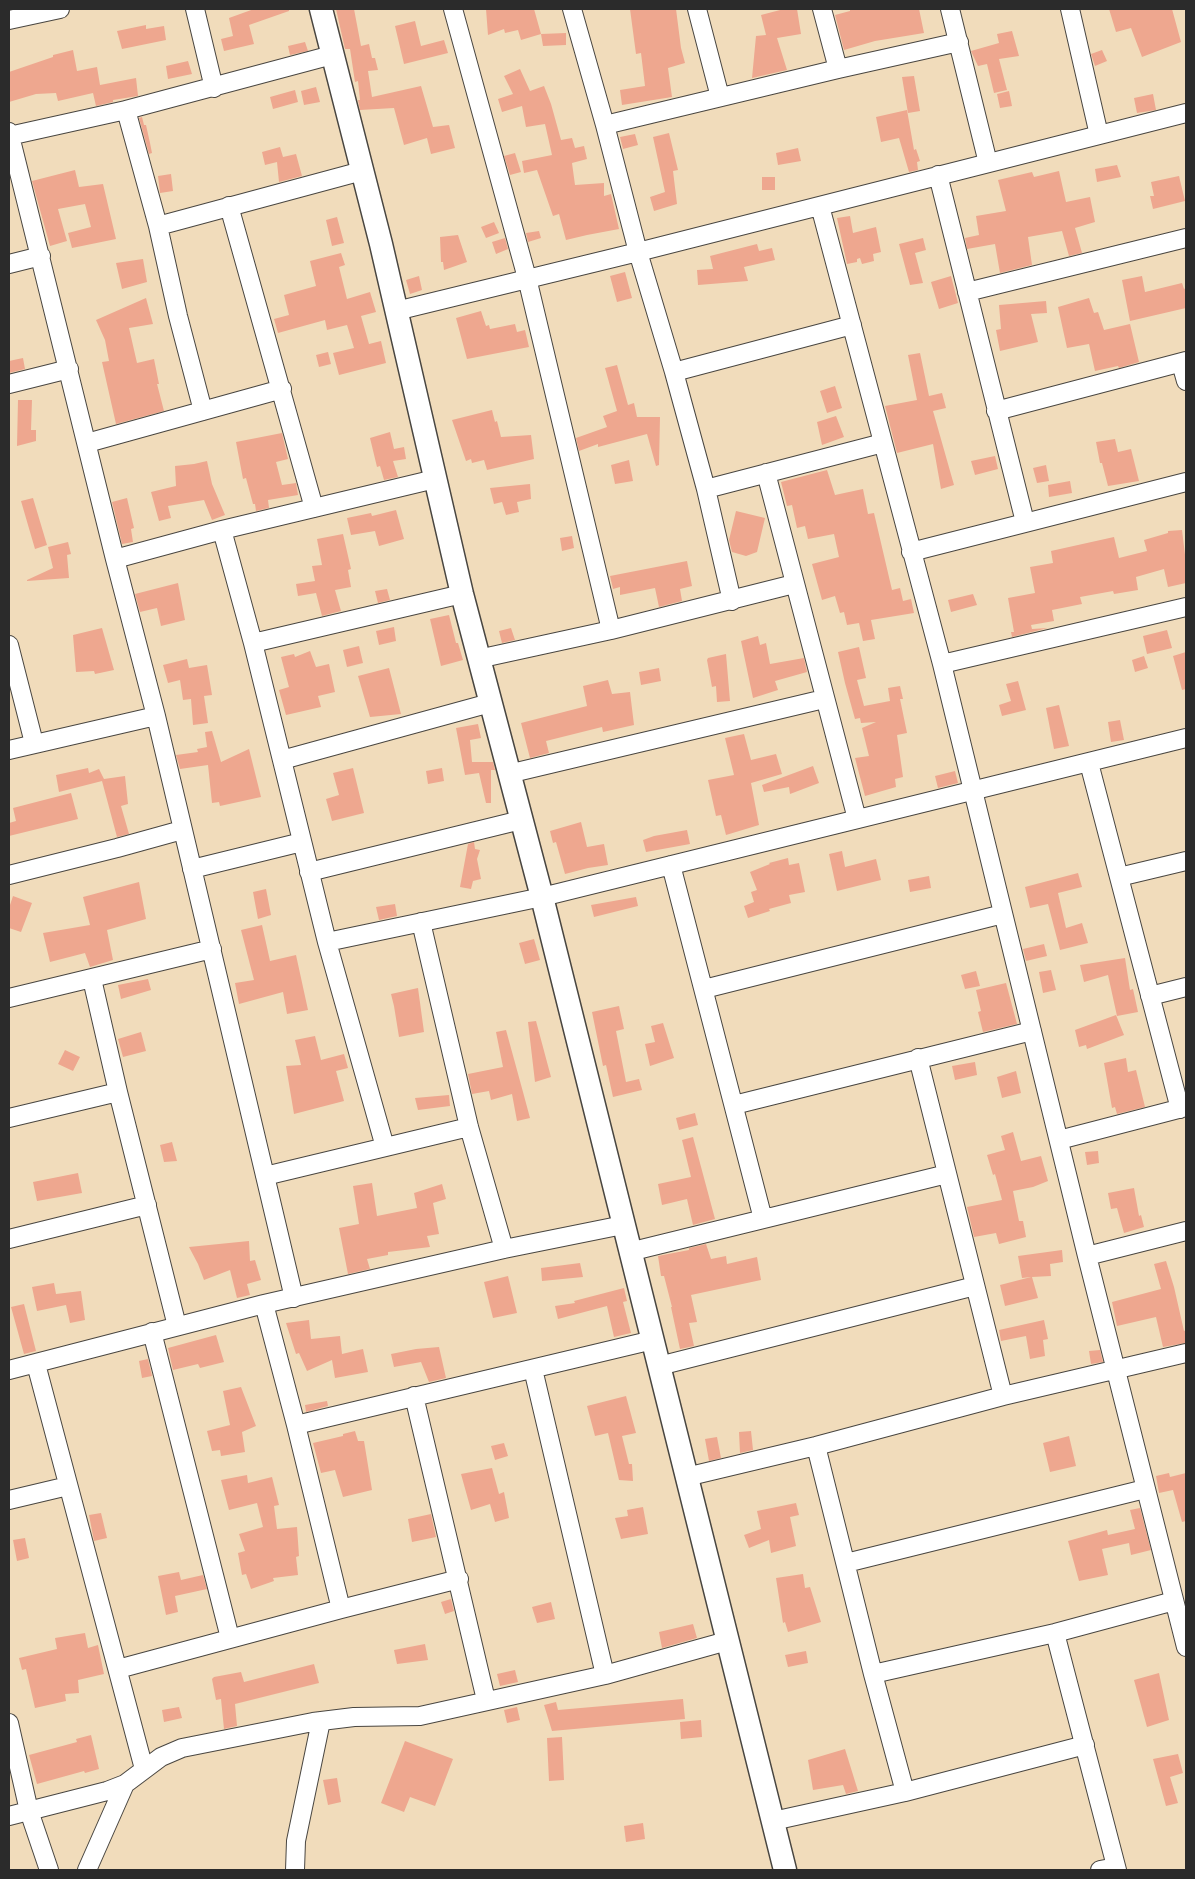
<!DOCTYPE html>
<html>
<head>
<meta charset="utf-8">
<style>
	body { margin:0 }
	#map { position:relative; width:1195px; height:1879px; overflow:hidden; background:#f1dcbb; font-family:"Architects Daughter",sans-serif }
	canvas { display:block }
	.frame { position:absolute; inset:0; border:10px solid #2b2b2b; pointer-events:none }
</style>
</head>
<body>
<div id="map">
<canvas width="1195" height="1879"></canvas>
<div class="frame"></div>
</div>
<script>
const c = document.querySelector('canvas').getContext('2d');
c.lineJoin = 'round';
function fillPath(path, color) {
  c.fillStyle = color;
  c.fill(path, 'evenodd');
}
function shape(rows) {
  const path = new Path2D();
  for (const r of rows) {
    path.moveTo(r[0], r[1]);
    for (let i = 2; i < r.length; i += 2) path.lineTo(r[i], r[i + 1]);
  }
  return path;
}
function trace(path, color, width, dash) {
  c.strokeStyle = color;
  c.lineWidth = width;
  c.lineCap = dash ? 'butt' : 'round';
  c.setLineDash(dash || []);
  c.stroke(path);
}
const building = shape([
	[254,9,289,9,289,11,249,25,254,44,224,51,221,39,233,36,229,18],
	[336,9,354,9,361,46,369,44,372,58,375,58,378,70,368,71,372,97,421,86,433,127,449,125,455,148,431,154,427,138,404,145,394,108,360,110,358,100,360,100,358,81,355,82,350,49,345,49],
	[486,9,534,9,541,34,521,40,518,30,505,33,504,29,488,35],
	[630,9,676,9,681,48,685,63,668,68,672,97,622,105,620,90,645,86,641,53,636,54],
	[784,9,797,9,801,34,777,38,787,70,752,78,756,36,766,35,761,15],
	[850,9,919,9,924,33,875,41,844,50,835,15,850,11],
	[1109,9,1172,9,1181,42,1142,57,1131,28,1116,32],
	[415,21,421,46,444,40,448,53,404,64,395,26],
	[146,25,146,29,164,26,166,40,122,49,117,31],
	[1012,31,1019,56,999,59,1007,90,994,93,987,64,978,66,971,51,999,43,997,34],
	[566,33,566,45,543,46,541,34],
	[305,42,308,51,290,55,288,46],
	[73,50,77,71,97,67,100,85,136,78,138,96,113,100,113,102,96,106,93,93,58,101,56,93,36,94,9,102,9,72,53,57,53,55],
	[1102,50,1107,61,1095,66,1091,54],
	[188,61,192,74,168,79,166,66],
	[520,69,530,91,544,86,551,104,561,140,572,138,575,148,584,146,587,159,572,163,575,185,604,183,604,196,611,194,619,229,587,235,566,240,559,214,553,216,537,170,524,173,522,161,552,155,545,124,526,127,522,106,502,112,498,99,513,94,504,76],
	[914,76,920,111,908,113,902,77],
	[316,87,320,102,304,105,301,91],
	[295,90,298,102,273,109,270,97],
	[1009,91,1012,106,1000,108,997,94],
	[1153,94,1156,110,1137,113,1134,98],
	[907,110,914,150,916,149,920,161,917,162,918,170,909,172,899,138,881,142,876,117],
	[142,117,144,125,146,125,150,143,152,153,149,154,139,118],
	[669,133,678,170,673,171,677,204,654,211,650,197,665,192,653,137],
	[635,134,638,145,623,149,620,137],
	[280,147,283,157,296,154,302,176,279,182,277,162,265,165,262,152],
	[798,148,801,161,778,165,776,153],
	[515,153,521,172,510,175,504,156],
	[1117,165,1121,177,1097,182,1095,169],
	[75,170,79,187,103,184,116,239,72,248,68,233,91,227,85,204,58,209,67,241,50,246,32,181],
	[1059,171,1066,202,1090,197,1095,222,1075,228,1082,253,1069,256,1062,231,1028,237,1032,265,1000,273,995,244,967,249,965,238,979,235,976,216,1006,211,998,180,1032,172,1034,177],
	[171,174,173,191,160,193,158,176],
	[1179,176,1185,201,1153,209,1150,196,1154,196,1151,182],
	[762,177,775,177,775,190,762,190],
	[850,216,853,233,876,227,881,252,873,254,874,261,862,264,860,258,857,259,857,262,847,264,837,218],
	[337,217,344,243,332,246,326,220],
	[494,222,499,233,486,238,481,227],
	[539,231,541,238,528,242,526,233],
	[458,235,467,262,444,270,443,262,441,262,440,237],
	[505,238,508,249,496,254,492,242],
	[923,238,926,250,915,253,923,283,910,285,899,244],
	[757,244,759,251,772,248,775,260,744,267,748,281,698,285,697,270,713,269,710,256],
	[341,253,345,265,339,267,347,299,370,292,376,312,361,316,369,344,381,341,386,363,339,375,333,353,354,348,347,325,327,330,325,320,278,333,274,319,289,315,284,295,316,286,310,261],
	[143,259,147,282,122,289,116,263],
	[625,272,632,298,617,302,610,276],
	[419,276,422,290,410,294,406,280],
	[951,276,958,303,939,309,931,282],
	[1142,276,1145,292,1182,283,1184,289,1186,288,1186,308,1130,321,1122,280],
	[146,298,153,324,129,328,137,363,154,359,159,384,157,384,164,411,116,424,102,362,109,361,105,340,96,320],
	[1089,298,1094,313,1098,312,1104,330,1130,324,1139,362,1119,368,1118,366,1095,371,1089,344,1067,348,1058,307],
	[1046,301,1047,313,1031,314,1038,342,1000,351,996,330,1001,329,999,305],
	[481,311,486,326,489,325,490,329,515,324,517,332,525,330,529,347,467,359,456,318],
	[328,352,331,364,319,367,316,355],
	[920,353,929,396,942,393,946,408,933,411,954,485,941,489,933,444,897,453,885,406,917,400,908,355],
	[23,358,25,369,9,373,9,361],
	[617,365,628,405,634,403,637,417,660,417,659,465,656,466,647,434,598,447,598,444,579,451,576,438,607,427,603,416,617,411,605,368],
	[835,386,842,408,827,413,820,391],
	[18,400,32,400,31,430,36,430,36,441,17,446],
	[492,410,495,422,497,421,501,437,531,435,534,459,487,470,484,460,472,463,471,459,466,461,452,420],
	[836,416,844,437,822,445,817,422],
	[390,432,394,449,404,447,406,459,393,461,398,477,384,480,380,466,377,467,370,438],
	[282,433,288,459,276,462,282,485,296,483,298,495,268,500,269,508,256,511,255,504,253,504,246,478,243,479,236,442],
	[1115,439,1118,452,1131,449,1139,481,1108,486,1102,463,1100,463,1096,442],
	[995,456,998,469,975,475,971,461],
	[629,460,633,481,615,484,611,465],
	[207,461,212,484,225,515,212,520,204,500,168,506,171,518,159,521,151,492,176,486,175,466,194,464],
	[1046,465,1049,481,1037,483,1033,468],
	[827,470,835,495,863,489,868,514,874,513,892,590,900,588,903,601,911,599,914,613,871,620,875,639,863,641,859,623,847,625,844,612,840,613,835,596,822,600,812,564,839,557,834,534,808,539,805,526,797,528,792,505,787,506,781,482],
	[1070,481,1072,493,1049,497,1048,485],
	[530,484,531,499,517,502,519,512,506,515,502,502,494,504,490,488],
	[33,498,47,545,35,549,21,501],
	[127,498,134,528,131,529,133,542,122,544,112,502],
	[396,510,404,539,379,546,375,531,351,535,347,518,371,513,372,516],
	[736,511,765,518,757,552,746,556,732,552,729,540],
	[1182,530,1186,563,1186,583,1168,587,1164,569,1136,577,1138,590,1114,594,1113,591,1080,597,1082,604,1052,610,1054,621,1031,625,1032,629,1048,628,1012,637,1011,632,1014,632,1008,598,1035,593,1030,567,1053,563,1051,551,1114,537,1119,558,1147,551,1144,540,1168,533,1168,531],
	[343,534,351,569,348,570,351,587,335,590,341,611,322,616,316,593,298,596,296,584,315,581,312,566,322,565,317,539],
	[572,536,574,548,562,551,560,538],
	[68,542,71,554,67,555,69,578,27,581,27,580,53,568,48,547],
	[687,561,692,586,680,589,682,601,659,607,655,588,620,595,620,587,613,589,610,576],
	[178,583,185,620,161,626,157,608,140,612,135,594],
	[387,589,390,600,378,603,375,591],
	[973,594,977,605,951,612,948,600],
	[449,615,456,643,458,643,463,660,441,666,430,619],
	[394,627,396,641,379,645,376,631],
	[102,628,114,670,95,674,94,671,76,672,73,635],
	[511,628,515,640,502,643,499,631],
	[1167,630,1172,648,1147,654,1143,636],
	[758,636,760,645,766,643,770,664,804,658,807,672,775,681,778,690,753,698,741,641],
	[359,646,363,663,347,667,343,650],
	[859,647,866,678,857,680,864,706,890,701,888,688,900,686,903,699,900,699,907,733,897,735,903,777,895,779,896,787,865,796,855,758,869,756,862,728,876,722,861,723,860,718,855,719,845,683,838,652],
	[310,651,316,667,329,664,335,692,318,696,321,707,286,715,279,690,289,687,281,657,294,654,295,657],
	[1186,652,1186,689,1182,690,1173,656],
	[726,654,730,701,717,702,716,686,712,687,707,660,708,658],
	[1144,656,1148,668,1135,672,1132,660],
	[187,659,189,668,207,665,212,695,204,696,208,723,193,725,191,699,183,700,180,680,168,683,163,665],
	[389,668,401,714,370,717,358,676],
	[659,668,661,681,641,685,639,672],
	[608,680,612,694,630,692,634,725,603,732,602,727,546,741,549,753,530,758,521,723,587,706,583,686],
	[1018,681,1026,710,1002,716,999,705,1011,701,1006,684],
	[1059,705,1069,746,1054,749,1046,708],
	[1120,720,1124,740,1111,742,1108,722],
	[478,724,481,738,470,740,472,762,493,762,495,770,491,770,491,803,486,803,479,773,465,775,456,728],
	[212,731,221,762,249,749,261,797,220,806,219,802,212,803,208,765,180,769,176,755,198,752,197,749,207,747,205,732],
	[744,734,751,760,776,754,782,774,751,783,759,825,726,835,721,815,716,816,708,780,734,775,725,738],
	[813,766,819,783,790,794,789,787,764,792,762,785],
	[88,768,89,773,99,769,104,779,125,776,128,804,121,806,129,834,117,837,102,781,59,792,56,775],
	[353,768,364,813,332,821,326,799,339,795,333,773],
	[442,768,444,781,428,784,426,771],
	[955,771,958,783,938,788,935,776],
	[71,793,78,819,9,836,9,823,16,821,13,808],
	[581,822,587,847,604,844,608,865,588,868,565,874,556,842,553,843,550,831],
	[687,830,690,844,646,852,643,840,654,836],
	[474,842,475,849,480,850,477,859,481,879,473,881,471,889,460,887,468,844],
	[842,851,845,867,876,859,881,880,837,891,829,854],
	[788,858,789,865,799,863,805,892,789,895,791,903,769,909,770,911,748,918,744,906,754,902,751,892,757,890,750,872,770,864,769,863],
	[1078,873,1082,887,1058,893,1066,928,1082,923,1088,943,1060,950,1048,904,1030,908,1025,887],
	[929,876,931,888,910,892,908,880],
	[139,882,146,919,107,930,113,960,90,967,85,953,50,962,43,933,90,925,83,897],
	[266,889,271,915,258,919,253,892],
	[13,896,32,903,21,932,9,928,9,908],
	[636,897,638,906,594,917,591,905],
	[395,904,397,916,379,920,376,907],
	[262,925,270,961,296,955,308,1010,287,1014,283,992,239,1004,235,983,254,980,241,930],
	[534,939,540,960,525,964,519,943],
	[1044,944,1047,956,1026,961,1023,949],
	[1125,958,1130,990,1133,989,1138,1012,1117,1016,1108,975,1084,982,1080,965],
	[1051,970,1056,990,1043,993,1039,972],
	[976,971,980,986,965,989,961,975],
	[148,979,151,990,121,999,118,985],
	[1006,983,1017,1024,983,1032,978,1012,981,1011,976,990],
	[418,988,424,1032,399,1037,394,1006,391,994],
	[619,1006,624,1029,616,1031,626,1082,639,1079,642,1090,613,1097,606,1065,603,1066,592,1012],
	[1116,1015,1124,1035,1087,1049,1086,1045,1079,1047,1075,1030],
	[536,1021,551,1077,535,1082,528,1022],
	[663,1023,674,1058,650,1066,645,1044,655,1042,651,1026],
	[506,1030,523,1092,530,1118,517,1121,512,1094,491,1100,489,1091,472,1094,468,1074,503,1067,496,1032],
	[141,1032,146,1051,123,1057,118,1039],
	[315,1036,321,1060,344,1054,348,1068,336,1071,344,1101,294,1114,286,1066,301,1065,295,1040],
	[65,1050,80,1057,73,1071,58,1064],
	[1126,1058,1128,1072,1136,1070,1145,1107,1117,1114,1115,1107,1112,1108,1104,1063],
	[975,1062,977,1075,955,1080,952,1066],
	[1016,1071,1021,1093,1002,1098,997,1077],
	[449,1095,450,1106,418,1110,415,1098],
	[695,1113,698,1125,679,1130,676,1118],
	[1013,1132,1021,1161,1041,1156,1048,1181,1033,1187,1013,1191,1019,1221,1023,1221,1026,1237,999,1244,996,1233,974,1237,967,1207,1002,1200,995,1174,993,1175,987,1155,1005,1150,1001,1136],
	[693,1137,715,1219,693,1225,687,1199,662,1205,658,1184,691,1177,682,1140],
	[172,1142,177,1161,164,1162,160,1145],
	[1098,1151,1099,1163,1087,1165,1085,1152],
	[78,1173,82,1193,37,1201,33,1182],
	[372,1183,377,1216,417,1208,414,1193,442,1184,446,1199,433,1203,439,1234,427,1236,430,1247,388,1252,388,1255,367,1259,370,1269,348,1274,339,1228,359,1224,353,1186],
	[1134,1188,1139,1216,1141,1215,1144,1227,1124,1233,1117,1208,1111,1209,1108,1193],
	[249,1241,250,1261,255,1260,261,1280,247,1284,250,1295,237,1298,230,1270,204,1280,198,1264,189,1247],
	[706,1244,711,1259,726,1256,727,1264,757,1257,761,1280,691,1295,697,1322,689,1323,694,1346,680,1349,671,1307,672,1307,664,1276,661,1276,658,1256,689,1250,689,1248],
	[1062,1250,1063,1262,1050,1264,1051,1276,1032,1277,1038,1298,1005,1306,1000,1285,1031,1277,1022,1278,1018,1256],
	[1166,1261,1174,1287,1184,1331,1186,1330,1186,1343,1163,1347,1156,1317,1117,1326,1112,1302,1161,1289,1154,1264],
	[580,1263,583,1277,542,1281,541,1268],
	[508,1276,517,1313,493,1318,484,1282],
	[54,1283,56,1294,81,1291,85,1320,70,1323,66,1305,37,1311,32,1287],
	[624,1288,627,1301,623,1302,631,1333,614,1337,607,1306,558,1319,555,1306,575,1303,574,1301],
	[24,1304,36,1351,24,1354,11,1307],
	[309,1320,311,1339,340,1336,342,1354,363,1349,368,1372,335,1378,332,1360,307,1371,299,1353,296,1354,286,1323],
	[1044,1320,1048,1339,1043,1340,1045,1356,1030,1359,1026,1336,1001,1341,999,1330],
	[216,1335,224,1362,200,1368,198,1364,173,1370,168,1348],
	[439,1347,446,1378,429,1382,421,1362,394,1367,391,1354,416,1349],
	[1100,1350,1103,1362,1091,1364,1089,1351],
	[148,1359,152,1376,142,1378,139,1361],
	[241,1387,256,1426,242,1432,245,1452,221,1456,220,1450,212,1451,207,1431,230,1425,223,1391],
	[626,1396,636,1433,622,1436,629,1464,632,1464,633,1481,619,1480,608,1433,595,1436,587,1406],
	[327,1401,328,1406,306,1412,305,1405],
	[355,1431,358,1441,364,1441,372,1490,343,1497,335,1470,321,1473,313,1443,343,1436,343,1434],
	[751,1431,753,1450,740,1453,739,1432],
	[1069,1436,1076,1466,1050,1472,1043,1443],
	[717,1437,721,1458,709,1461,705,1439],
	[504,1443,508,1456,495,1460,491,1446],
	[492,1468,499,1494,504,1492,509,1518,495,1522,490,1504,471,1510,461,1474],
	[1169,1473,1170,1477,1186,1473,1186,1521,1182,1522,1173,1490,1159,1493,1156,1476],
	[247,1475,248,1483,272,1477,279,1505,274,1506,277,1529,297,1527,299,1556,296,1557,298,1575,273,1578,274,1581,251,1589,246,1574,242,1575,238,1553,245,1551,239,1534,263,1527,257,1503,229,1510,221,1480],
	[796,1503,799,1515,790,1517,796,1546,771,1553,769,1540,749,1548,744,1535,761,1529,757,1511],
	[643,1507,648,1534,621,1539,615,1518,628,1516,627,1510],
	[1140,1508,1151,1550,1131,1555,1129,1543,1102,1549,1108,1575,1079,1581,1068,1541,1107,1530,1108,1535,1135,1529,1130,1510],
	[101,1513,107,1538,94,1541,89,1515],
	[431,1514,436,1537,412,1542,408,1519],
	[25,1538,29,1558,17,1561,13,1540],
	[179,1572,181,1580,203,1575,207,1589,175,1596,178,1612,166,1615,158,1576],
	[803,1574,805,1588,810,1587,821,1622,788,1632,785,1622,783,1623,776,1578],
	[451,1599,454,1611,445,1614,441,1602],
	[551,1602,555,1619,537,1623,532,1607],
	[693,1624,697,1638,662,1648,659,1632],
	[85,1633,88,1648,98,1645,104,1674,78,1680,79,1693,65,1694,66,1701,35,1708,26,1669,22,1670,19,1658,57,1649,55,1638],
	[425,1644,428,1660,397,1664,394,1650],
	[806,1651,808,1663,788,1667,785,1655],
	[314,1664,319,1683,235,1704,237,1726,224,1729,221,1699,216,1700,212,1679,214,1677,241,1672,244,1682],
	[515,1670,518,1682,500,1686,497,1674],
	[1159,1673,1169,1720,1147,1727,1134,1680],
	[683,1699,685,1719,552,1731,544,1705,556,1702,558,1710],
	[179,1707,182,1718,164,1722,162,1710],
	[517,1707,520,1720,507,1723,504,1710],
	[701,1720,702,1737,681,1739,680,1722],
	[91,1735,99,1769,85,1773,84,1771,37,1784,29,1755,77,1742,76,1739],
	[562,1737,564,1780,549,1781,547,1738],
	[405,1741,453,1759,435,1806,410,1797,404,1812,381,1803],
	[845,1749,858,1791,846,1794,843,1785,813,1790,808,1760],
	[1178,1754,1183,1773,1170,1777,1178,1803,1166,1806,1153,1759],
	[337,1778,341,1802,328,1805,323,1780],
	[643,1823,645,1839,626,1842,624,1826]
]);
const minor = shape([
	[195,9,214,88],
	[453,9,527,278,611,630],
	[572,9,605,125,638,252,674,372,706,489,732,601],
	[697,9,720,97],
	[822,9,838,69],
	[950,9,988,163],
	[1070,9,1099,135],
	[9,20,60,9],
	[126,110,158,226,178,316,203,411],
	[605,125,838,69,959,42],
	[9,132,115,559,156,716,294,1298],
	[9,136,126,110,332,55],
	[938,175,1025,522],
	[229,206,314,508],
	[820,206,942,664,1087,1256,1186,1647],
	[158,226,362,171],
	[9,264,41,256],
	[967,292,1186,238],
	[396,311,638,252,1186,113],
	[1181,363,1186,381],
	[674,372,852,325],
	[9,384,69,369],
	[996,411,1186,361],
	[87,443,282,389],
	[766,473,857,819],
	[706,489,883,443],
	[222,530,253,643,327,942,385,1147],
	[911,552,1186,482],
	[115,559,222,530,435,479],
	[253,643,462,594],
	[9,645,34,743],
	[478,659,611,630,794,584],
	[942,664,1186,607],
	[9,750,156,716],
	[282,760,490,703],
	[1089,763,1180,1109],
	[508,774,824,699],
	[671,865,763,1219],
	[192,869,302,842],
	[309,872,521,820],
	[9,875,117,848,182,830],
	[1119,877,1186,861],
	[421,922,469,1127,504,1249],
	[327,942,542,897,1186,738],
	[92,979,118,1092,177,1326],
	[704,989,1003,914],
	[1150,996,1186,987],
	[9,998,212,949],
	[918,1058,1003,1396],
	[734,1105,1032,1031],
	[9,1118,118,1092],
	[1059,1140,1186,1107],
	[265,1176,469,1127],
	[9,1239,147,1205],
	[629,1252,947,1174],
	[1087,1256,1186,1231],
	[264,1304,296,1425,341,1609],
	[152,1332,230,1638],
	[36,1364,144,1769],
	[659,1366,975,1286],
	[533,1369,605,1675],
	[9,1370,264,1304,504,1249,623,1225],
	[414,1396,486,1700],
	[296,1425,653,1340],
	[816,1446,873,1674,905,1792],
	[686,1477,816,1446,1003,1396,1186,1353],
	[9,1500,68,1486],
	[846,1563,1145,1489],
	[1055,1633,1117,1870],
	[118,1669,341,1609,459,1579],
	[873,1674,1055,1633,1174,1601],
	[9,1723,29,1811,49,1870],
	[9,1816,107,1791,125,1784,161,1757,182,1748,313,1722,354,1717,420,1716,605,1675,727,1641],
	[773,1821,905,1792,1085,1745],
	[87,1870,125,1784],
	[295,1870,296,1841,321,1721],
	[1100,1870,1116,1867]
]);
const tertiary = shape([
	[321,9,381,244,462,594,542,897,785,1870]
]);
fillPath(building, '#eea78f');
trace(minor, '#494641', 20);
trace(tertiary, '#494641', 25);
trace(minor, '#fff', 18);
trace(tertiary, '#fff', 22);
</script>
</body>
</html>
